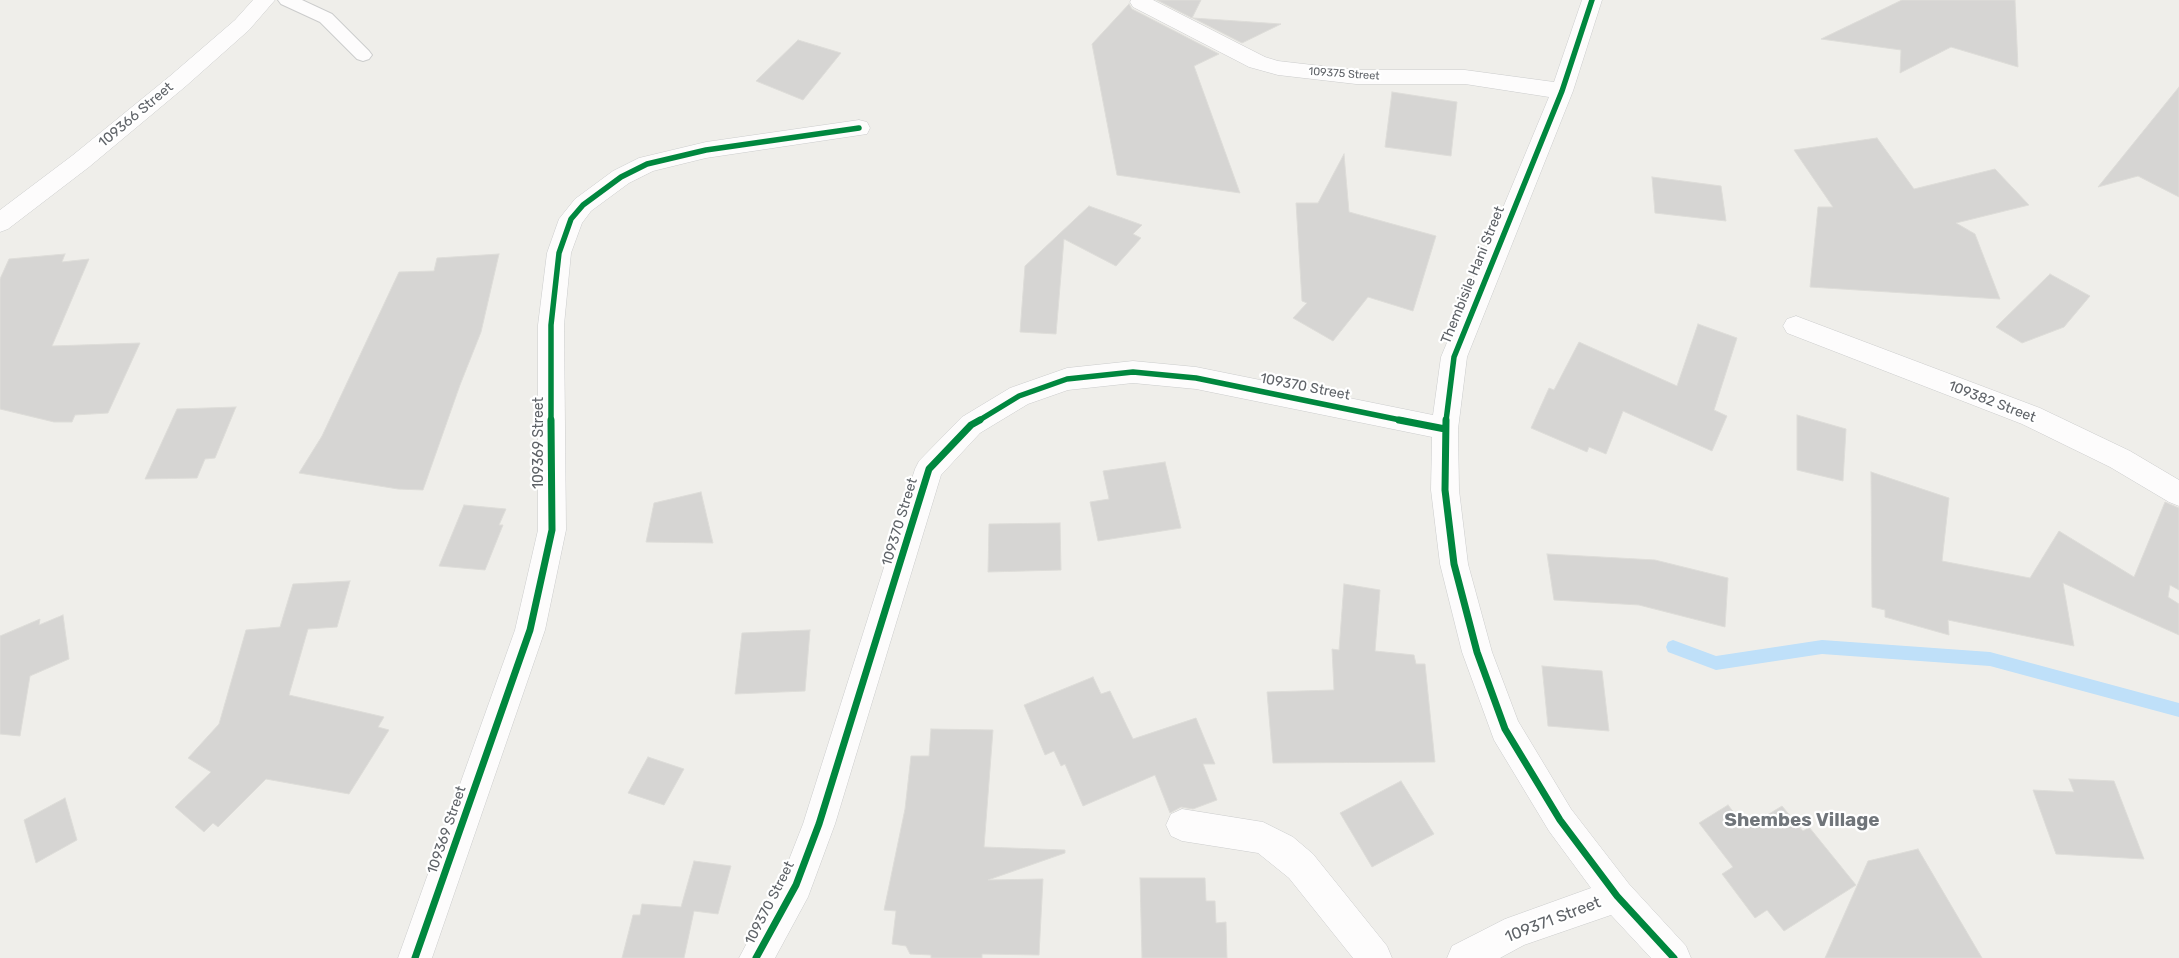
<!DOCTYPE html>
<html>
<head>
<meta charset="utf-8">
<style>
	body { margin:0 }
	canvas { display:block; background:#efeeea }
</style>
</head>
<body>
<canvas width="2179" height="958"></canvas>
<script>
const c = document.querySelector('canvas').getContext('2d');
c.lineJoin = 'round';
function shape(rows) {
  const path = new Path2D();
  for (const r of rows) {
    path.moveTo(r[0], r[1]);
    for (let i = 2; i < r.length; i += 2) path.lineTo(r[i], r[i + 1]);
  }
  return path;
}
function fillPath(path, color) {
  c.fillStyle = color;
  c.fill(path, 'evenodd');
}
function trace(path, color, width, dash) {
  c.strokeStyle = color;
  c.lineWidth = width;
  c.lineCap = dash ? 'butt' : 'round';
  c.setLineDash(dash || []);
  c.stroke(path);
}
function drawText(font, color, halo, rows, align = 'center') {
  c.font = font + ' Rubik,sans-serif';
  c.lineWidth = 4.5;
  c.setLineDash([]);
  c.textBaseline = 'middle';
  c.strokeStyle = halo;
  c.fillStyle = color;
  for (const [text, x, y, turn = 0] of rows) {
    c.save();
    c.translate(x, y);
    c.rotate((+turn || 0) * Math.PI / 180);
    c.textAlign = isNaN(turn) ? turn : align;
    if (halo) c.strokeText(text, 0, 0);
    c.fillText(text, 0, 0);
    c.restore();
  }
}
const stream = shape([
	[1673,640,1716,656,1822,640,1990,652,2179,703,2179,717,1990,666,1822,654,1716,670,1668,652,1666,647,1668,642,1673,640]
]);
const building = shape([
	[1157,0,1201,0,1192,18,1157,0],
	[1902,0,2015,0,2018,67,1951,47,1900,73,1901,50,1821,39,1902,0],
	[1129,4,1132,9,1219,54,1194,66,1240,193,1117,175,1092,44,1129,4],
	[1193,18,1281,24,1242,43,1193,18],
	[798,40,841,53,803,100,756,81,798,40],
	[2179,87,2179,197,2138,176,2098,187,2179,87],
	[1392,92,1457,102,1451,156,1385,147,1392,92],
	[1877,138,1914,189,1995,169,2029,205,1956,223,1975,234,2000,299,1810,287,1818,207,1833,207,1794,150,1877,138],
	[1344,154,1349,212,1436,236,1413,311,1368,297,1333,341,1293,318,1307,303,1302,301,1296,203,1318,203,1344,154],
	[1652,177,1721,186,1726,221,1655,213,1652,177],
	[1089,206,1142,225,1133,234,1141,238,1116,266,1064,239,1056,334,1020,332,1025,266,1089,206],
	[65,254,62,262,89,259,52,346,140,343,108,413,75,415,72,422,54,422,0,409,0,279,9,259,65,254],
	[499,254,481,332,460,385,423,490,398,489,299,473,322,436,399,272,434,271,437,258,499,254],
	[2050,274,2090,296,2064,327,2022,343,1996,327,2050,274],
	[1698,324,1737,338,1714,410,1727,416,1712,451,1623,411,1606,454,1589,447,1587,452,1531,428,1549,388,1554,390,1579,342,1677,386,1698,324],
	[236,407,215,458,205,459,197,478,145,479,177,409,236,407],
	[1797,415,1846,429,1843,481,1797,470,1797,415],
	[1165,462,1181,528,1098,541,1090,502,1109,499,1103,471,1165,462],
	[1871,472,1949,498,1942,561,2030,578,2059,531,2134,577,2165,502,2179,508,2179,590,2170,585,2168,597,2179,604,2179,635,2063,583,2074,646,1948,620,1949,635,1885,617,1885,610,1872,607,1871,472],
	[701,492,713,543,646,542,654,503,701,492],
	[464,505,506,509,499,525,503,525,485,570,439,566,464,505],
	[1060,523,1061,570,988,572,989,524,1060,523],
	[1547,554,1655,560,1728,578,1725,627,1639,605,1554,600,1547,554],
	[350,581,337,627,308,629,289,695,384,717,378,727,389,730,349,794,266,779,218,827,213,823,204,832,175,807,211,772,188,758,219,724,246,630,280,627,293,584,350,581],
	[1344,584,1380,590,1375,651,1414,655,1416,664,1425,664,1435,762,1273,763,1267,692,1334,690,1332,649,1339,650,1344,584],
	[63,615,69,659,30,676,20,736,0,734,0,636,40,619,39,625,63,615],
	[810,630,805,691,735,694,742,633,810,630],
	[1542,666,1602,671,1609,731,1548,726,1542,666],
	[1093,677,1101,694,1110,691,1133,739,1196,718,1215,764,1203,764,1217,800,1193,809,1181,807,1170,813,1155,775,1083,806,1065,764,1061,766,1054,751,1045,755,1024,705,1093,677],
	[931,729,993,730,984,847,1065,850,1065,853,988,880,1043,879,1039,955,982,954,982,958,931,958,931,955,910,954,906,946,892,944,896,911,884,910,905,809,911,756,929,756,931,729],
	[648,757,684,769,664,805,628,793,648,757],
	[2069,779,2114,781,2144,859,2056,854,2033,790,2074,792,2069,779],
	[1401,781,1434,834,1372,867,1340,813,1401,781],
	[65,798,77,840,36,863,24,820,65,798],
	[1728,805,1746,828,1782,806,1803,831,1809,827,1856,885,1784,931,1767,910,1755,918,1722,874,1733,867,1699,823,1728,805],
	[1918,849,1982,958,1825,958,1868,861,1918,849],
	[694,861,731,866,718,914,694,911,684,958,622,958,633,915,640,915,642,904,681,907,694,861],
	[1140,878,1205,878,1206,901,1215,901,1216,923,1226,922,1227,958,1142,958,1140,878]
]);
const lane = shape([
	[278,0,302,0,332,14,369,51,372,55,369,59,363,61,357,59,320,22,281,4,278,0]
]);
const street = shape([
	[253,0,275,0,249,30,186,86,89,167,8,229,0,232,0,210,73,155,170,76,235,20,253,0],
	[1131,0,1153,0,1265,57,1278,61,1356,70,1465,70,1554,82,1582,0,1602,0,1573,91,1467,357,1458,429,1459,490,1468,564,1492,652,1518,721,1571,809,1629,884,1686,946,1691,958,1651,958,1611,915,1524,945,1500,958,1447,958,1452,946,1505,919,1591,888,1549,831,1494,740,1462,652,1440,564,1431,490,1432,437,1196,389,1133,383,1068,390,1028,404,980,433,941,475,835,824,808,897,775,958,739,958,783,875,803,824,915,469,919,461,962,417,1010,388,1067,368,1133,361,1196,367,1433,415,1441,357,1549,97,1465,84,1356,84,1278,75,1249,67,1133,7,1130,2,1131,0],
	[859,120,867,122,870,128,867,134,706,158,653,171,629,183,591,211,582,223,571,253,564,325,566,530,545,630,432,958,398,958,515,630,538,530,538,325,547,253,559,219,575,199,613,171,639,158,706,142,859,120],
	[1796,316,2040,408,2130,451,2179,480,2179,506,2169,502,2110,467,2022,424,1787,333,1783,326,1787,319,1796,316],
	[1182,809,1263,822,1293,837,1313,854,1387,946,1392,958,1353,958,1289,878,1258,853,1182,841,1171,836,1166,825,1171,814,1182,809]
]);
const cyclewayFar1 = shape([
	[551,421,551,325,559,253,571,219,583,205,621,177,647,164,706,150,859,128],
	[978,421,1019,396,1067,379,1133,372,1196,378,1405,421],
	[1446,421,1454,357,1562,91,1592,0]
]);
const cycleway = shape([
	[1399,420,1445,429],
	[1446,420,1445,490,1454,564,1477,652,1505,729,1560,820,1617,896,1674,958],
	[415,958,530,630,552,530,551,420],
	[756,958,796,885,819,824,929,469,971,425,980,420]
]);
const farStreetnames = [
	["109375 Street",1344,74,4]
];
const streetNames = [
	["109366 Street",136,115,-40],
	["Thembisile Hani Street",1473,275,-68],
	["109370 Street",1305,387,11],
	["109382 Street",1992,402,21],
	["109369 Street",539,443,-90],
	["109370 Street",900,522,-73],
	["109369 Street",447,830,-71],
	["109370 Street",770,903,-63]
];
const nearStreetnames = [
	["109371 Street",1553,920,-21]
];
const districtNames = [
	["Shembes Village",1802,821]
];
fillPath(stream, '#bfe0f9');
fillPath(building, '#d6d5d3');
trace(building, '#deddd9', 1);
trace(lane, '#cbcccc', 2);
trace(street, '#cbcccc', 1);
fillPath(lane, '#fdfcfc');
fillPath(street, '#fdfcfc');
trace(cyclewayFar1, '#00873e', 5.5);
trace(cycleway, '#00873e', 7);
drawText('11px', '#5f6368', '#fff', farStreetnames);
drawText('14px', '#5f6368', '#fff', streetNames);
drawText('16px', '#5f6368', '#fff', nearStreetnames);
drawText('bold 19px', '#70757a', '#fff', districtNames);
</script>
</body>
</html>
